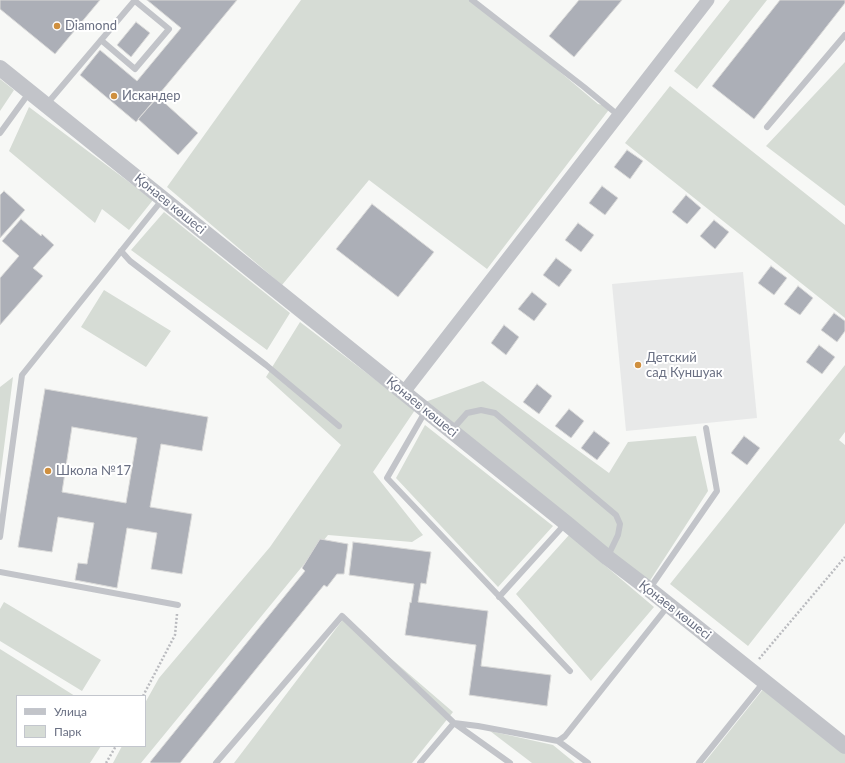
<!DOCTYPE html>
<html>
<head>
<meta charset="utf-8">
<style>
	body { margin:0 }
	#map { position:relative; width:845px; height:763px; overflow:hidden; background:#f7f8f6; font-family:Lato,sans-serif }
	canvas { display:block }
	.legend { position:absolute; left:16px; top:695px; width:130px; height:52px; box-sizing:border-box; background:#fff; border:1px solid #c3c6cd; margin:0; padding:5px 7px; list-style:none; font-size:12px; color:#6a7083 }
	.legend li { display:flex; align-items:center; gap:8px; height:20px }
	.legend b { width:20px; border:1px solid #c3c6cd }
</style>
</head>
<body>
<div id="map">
<canvas width="845" height="763"></canvas>
<ul class="legend">
<li><b style="height:5px;background:#c2c4c9"></b>Улица</li>
<li><b style="height:11px;background:#d6dcd5"></b>Парк</li>
</ul>
</div>
<script>
const c = document.querySelector('canvas').getContext('2d');
c.lineJoin = 'round';
function fillPath(path, color) {
  c.fillStyle = color;
  c.fill(path, 'evenodd');
}
function shape(rows) {
  const path = new Path2D();
  for (const r of rows) {
    path.moveTo(r[0], r[1]);
    for (let i = 2; i < r.length; i += 2) path.lineTo(r[i], r[i + 1]);
  }
  return path;
}
function trace(path, color, width, dash) {
  c.strokeStyle = color;
  c.lineWidth = width;
  c.lineCap = dash ? 'butt' : 'round';
  c.setLineDash(dash || []);
  c.stroke(path);
}
function drawText(font, color, halo, rows, align = 'center') {
  c.font = font + ' Lato,sans-serif';
  c.lineWidth = 4;
  c.setLineDash([]);
  c.textBaseline = 'middle';
  c.strokeStyle = halo;
  c.fillStyle = color;
  for (const [text, x, y, turn = 0] of rows) {
    c.save();
    c.translate(x, y);
    c.rotate((+turn || 0) * Math.PI / 180);
    c.textAlign = isNaN(turn) ? turn : align;
    if (halo) c.strokeText(text, 0, 0);
    c.fillText(text, 0, 0);
    c.restore();
  }
}
const built = shape([
	[743,272,757,418,626,431,612,284]
]);
const green = shape([
	[301,0,475,0,598,104,611,107,487,269,369,180,282,285,167,187],
	[730,0,767,0,697,89,674,71],
	[845,62,845,206,766,146],
	[0,79,14,90,0,111],
	[670,86,845,225,845,318,625,143],
	[29,107,153,200,129,230,102,209,95,223,9,151],
	[164,212,290,313,267,350,131,250],
	[104,290,171,331,146,367,81,327],
	[300,322,415,410,373,472,423,535,412,542,328,535,141,763,113,763,122,746,145,746,145,703,159,678,270,547,341,445,266,377],
	[845,365,845,432,839,440,845,445,845,523,748,646,670,584],
	[13,377,0,479,0,387],
	[483,381,609,473,628,442,696,436,708,491,649,582,425,402],
	[425,425,553,526,498,587,396,478],
	[569,535,654,607,591,681,516,594],
	[4,602,101,660,82,691,0,641,0,609],
	[344,618,453,712,412,763,234,763],
	[0,649,75,696,17,696,17,746,101,746,90,763,0,763],
	[764,688,845,754,845,763,704,763],
	[490,731,553,745,575,763,532,763]
]);
const building = shape([
	[0,0,100,0,55,54,0,9,0,0],
	[147,0,237,0,136,122,80,75,100,50,137,81,181,28,147,0],
	[579,0,622,0,574,57,549,36,579,0],
	[780,0,845,0,845,3,754,119,712,86,780,0],
	[136,22,150,33,131,57,117,45,136,22],
	[158,97,198,133,178,155,138,119,158,97],
	[627,150,643,161,630,179,614,167,627,150],
	[602,186,618,198,605,215,589,203,602,186],
	[4,191,25,210,0,238,0,195,4,191],
	[686,195,701,208,687,224,672,212,686,195],
	[372,204,434,252,398,297,336,249,372,204],
	[21,219,41,236,42,234,54,245,33,268,43,276,0,325,0,278,19,256,2,241,21,219],
	[714,220,729,232,715,249,700,236,714,220],
	[578,223,594,235,581,252,565,240,578,223],
	[556,258,572,270,559,287,543,275,556,258],
	[771,266,787,278,774,295,758,283,771,266],
	[798,286,813,298,800,315,784,304,798,286],
	[532,292,547,304,534,321,518,309,532,292],
	[834,313,845,321,845,331,837,342,821,330,834,313],
	[504,325,519,337,506,355,491,343,504,325],
	[819,345,835,357,822,374,806,362,819,345],
	[537,384,552,396,539,414,523,402,537,384],
	[45,389,208,417,202,451,161,444,150,507,192,514,182,574,151,569,157,533,127,528,117,588,75,580,78,563,87,564,94,523,58,517,52,552,18,547,45,389],
	[72,427,137,438,126,503,62,492,72,427],
	[569,409,584,421,571,438,555,426,569,409],
	[594,431,610,443,597,460,581,448,594,431],
	[744,436,760,448,747,465,731,453,744,436],
	[320,539,348,544,344,574,337,574,327,587,324,585,180,763,151,763,150,762,305,571,302,568,320,539],
	[353,542,431,552,426,584,421,583,418,602,488,611,481,666,551,675,547,706,469,695,476,645,405,635,410,602,411,603,414,584,349,575,353,542]
]);
const path = shape([
	[759,659,845,557],
	[143,696,175,635,177,614],
	[106,763,116,746]
]);
const service = shape([
	[472,0,584,87,618,115],
	[101,40,135,69,169,29,135,1],
	[46,105,135,0],
	[767,127,845,35],
	[0,133,29,93],
	[121,251,130,261,266,365,339,426],
	[425,412,387,478,570,671],
	[451,431,467,413,481,410,495,413,616,515,620,524,618,535,608,556],
	[0,537,22,375,162,200],
	[0,572,178,605],
	[650,588,717,491,706,428],
	[499,597,565,524],
	[558,741,588,763],
	[216,763,342,616,454,723,510,763],
	[420,763,454,723,478,726,558,741,565,736,668,606],
	[699,763,764,682]
]);
const minor = shape([
	[404,392,708,0]
]);
const tertiary = shape([
	[0,68,566,523,608,558,650,590,845,746]
]);
const markers = [
	[57,26,4,"#cf8f3e"],
	[114,96,4,"#cf8f3e"],
	[638,365,4,"#cf8f3e"],
	[48,471,4,"#cf8f3e"]
];
const poiNames = [
	["Diamond",65,26],
	["Искандер",122,96],
	["Детский",646,358],
	["сад Куншуак",646,373],
	["Школа №17",56,471]
];
const streetNames = [
	["Қонаев көшесі",170,204,39],
	["Қонаев көшесі",422,407,39],
	["Қонаев көшесі",675,610,38]
];
fillPath(built, '#e8e9e9');
fillPath(green, '#d6dcd5');
fillPath(building, '#acafb7');
trace(building, '#d9d9d8', 1);
trace(path, '#babbbf', 2.5, [2, 2]);
trace(service, '#c2c4c9', 6);
trace(minor, '#c2c4c9', 13);
trace(tertiary, '#c2c4c9', 16);
for (const [x, y, r, color] of markers) {
  const dot = new Path2D();
  dot.arc(x, y, r, 0, 2 * Math.PI);
  c.fillStyle = color;
  c.fill(dot);
  trace(dot, '#fff', 1.5);
}
drawText('13px', '#6a7083', '#fff', poiNames, 'left');
drawText('13px', '#6a7083', '#fff', streetNames);
</script>
</body>
</html>
